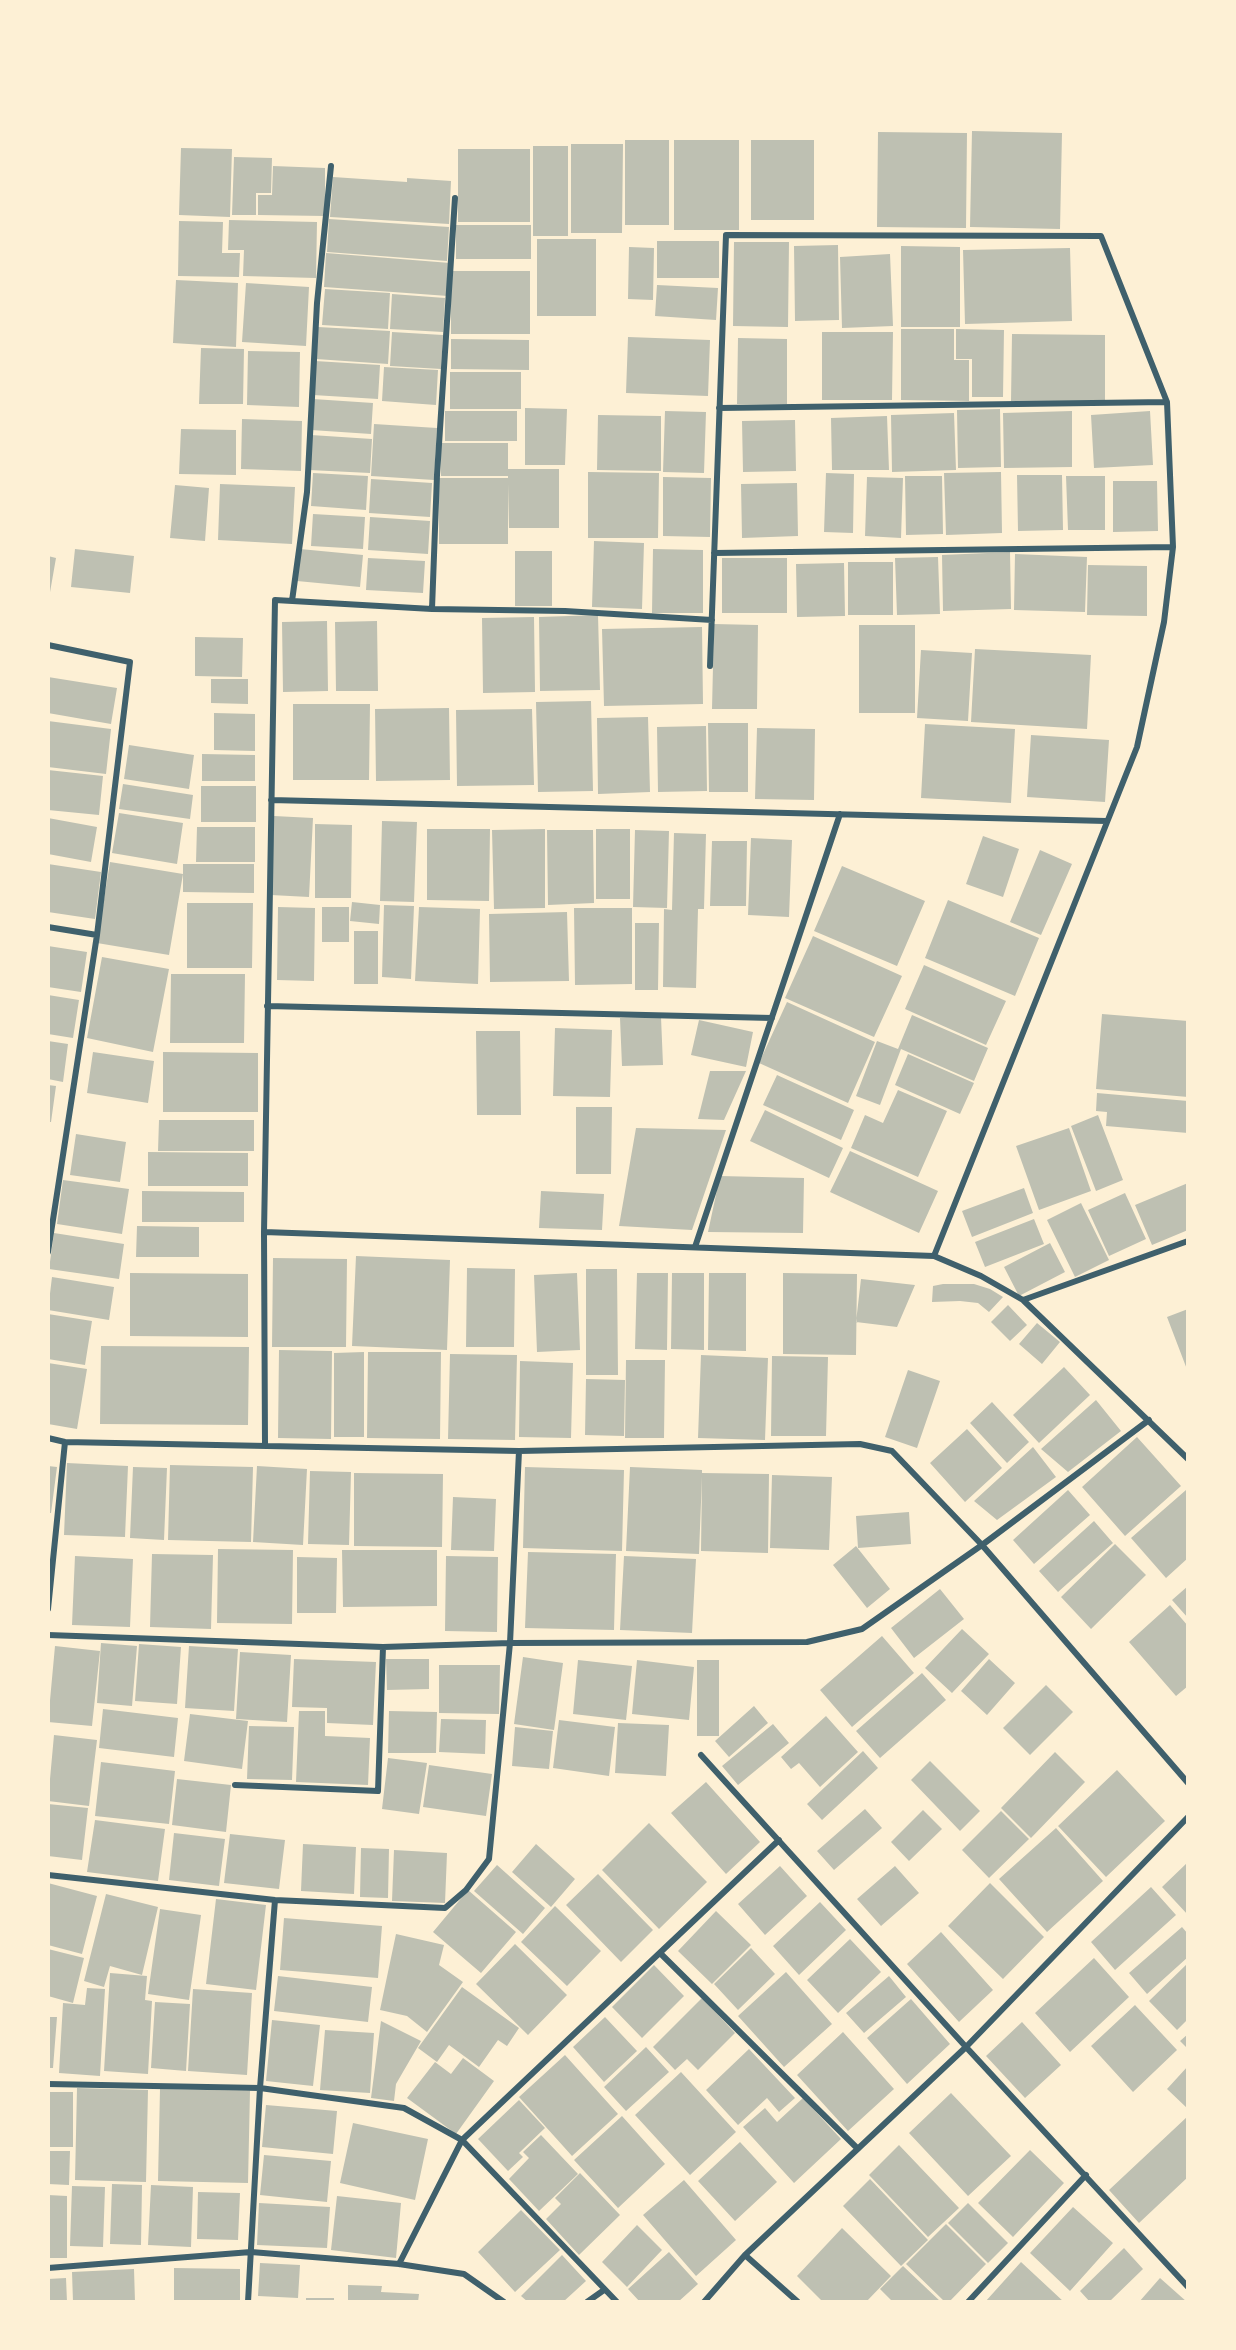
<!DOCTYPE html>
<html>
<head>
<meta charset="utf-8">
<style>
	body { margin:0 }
	#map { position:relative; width:1236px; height:2350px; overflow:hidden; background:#fdf0d5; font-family:"Fira Sans Condensed",sans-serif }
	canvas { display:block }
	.frame { position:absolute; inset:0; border:50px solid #fdf0d5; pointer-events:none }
</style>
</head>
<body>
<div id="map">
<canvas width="1236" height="2350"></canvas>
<div class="frame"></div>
</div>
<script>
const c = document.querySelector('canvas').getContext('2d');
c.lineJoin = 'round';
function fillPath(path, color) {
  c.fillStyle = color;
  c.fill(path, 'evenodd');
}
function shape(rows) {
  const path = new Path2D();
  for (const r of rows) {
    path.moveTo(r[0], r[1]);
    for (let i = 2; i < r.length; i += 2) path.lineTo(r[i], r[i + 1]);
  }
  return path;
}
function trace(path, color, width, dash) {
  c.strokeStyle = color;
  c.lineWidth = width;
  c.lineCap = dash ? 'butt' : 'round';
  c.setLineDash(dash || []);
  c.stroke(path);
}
const building = shape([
	[972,131,1062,133,1060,229,970,227],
	[878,132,967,133,966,228,877,227],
	[625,140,669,140,669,225,625,225],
	[674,140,739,140,739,230,674,230],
	[751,140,814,140,814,220,751,220],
	[571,144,623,144,622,233,571,233],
	[533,146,568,146,568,236,533,236],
	[181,148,232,149,230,217,179,215],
	[458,149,530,149,530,222,458,222],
	[234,157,272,158,271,193,256,193,256,215,232,215],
	[273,166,325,168,325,216,258,215,258,195,272,195],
	[333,177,407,182,407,178,451,181,449,224,330,217],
	[329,219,449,227,447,261,327,252],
	[229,220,317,222,316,278,243,276,244,250,228,250],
	[179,221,223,222,222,253,240,253,239,277,178,276],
	[456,225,531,225,531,259,456,259],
	[537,239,596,239,596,316,537,316],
	[657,241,719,241,719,278,657,278],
	[734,242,789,242,788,327,733,326],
	[838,245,839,320,795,321,794,246],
	[901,246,960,247,960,327,901,327],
	[629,247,654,248,653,300,628,299],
	[1070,248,1072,321,965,324,963,250],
	[326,253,450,263,448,296,324,287],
	[890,254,893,326,842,328,840,257],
	[451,271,530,271,530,334,451,334],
	[176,280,238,283,236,347,173,343],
	[246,283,309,287,306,346,242,342],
	[657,285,718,288,716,320,655,316],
	[325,289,390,293,388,329,322,325],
	[392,294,445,298,443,332,390,329],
	[318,327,390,331,388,364,316,359],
	[901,329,954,329,954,360,969,360,969,401,901,400],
	[956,329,1004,330,1003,397,972,397,972,359,956,359],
	[392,332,443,335,441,369,390,366],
	[822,332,893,332,892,400,822,400],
	[1012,334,1105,335,1105,402,1011,401],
	[628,337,710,340,708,396,626,393],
	[738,338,787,339,787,404,737,404],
	[451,339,529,340,529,370,451,369],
	[201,348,244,349,243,404,199,404],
	[248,351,300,352,299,407,247,405],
	[315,361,380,365,378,399,313,395],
	[384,367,438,370,436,405,382,401],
	[450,372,521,372,521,409,450,409],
	[313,399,373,403,371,434,311,430],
	[525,408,567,409,565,465,525,465],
	[1000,409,1001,467,958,468,957,410],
	[445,411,517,411,517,441,445,441],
	[665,411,706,412,704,473,663,472],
	[1072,411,1072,467,1004,468,1003,413],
	[1150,411,1153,465,1094,468,1091,415],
	[954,413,956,470,892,472,891,415],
	[598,415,661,416,661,471,597,470],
	[887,416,889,470,832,470,831,418],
	[242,419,302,421,301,471,241,469],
	[795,420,796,471,743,472,742,421],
	[374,424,437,428,434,480,371,476],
	[181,429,236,430,236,475,179,474],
	[311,435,372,439,370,473,309,470],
	[441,443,508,443,508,469,559,469,559,528,509,528,508,484,508,544,439,544,439,478,508,478,508,476,441,476],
	[588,472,659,473,658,538,588,538],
	[1001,472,1002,533,946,535,944,473],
	[313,473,368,476,366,510,311,506],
	[826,473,854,474,853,533,824,532],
	[1017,475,1062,475,1063,530,1018,531],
	[905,476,942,476,943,534,906,535],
	[1066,476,1105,476,1105,530,1068,530],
	[663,477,711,478,710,537,663,536],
	[867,477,903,478,901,538,865,536],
	[371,479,432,483,430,517,369,513],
	[1113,481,1157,481,1158,531,1113,532],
	[797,483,798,536,742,538,741,484],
	[220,484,295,487,292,544,218,540],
	[175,485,209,488,205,541,170,538],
	[313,514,365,517,363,549,311,546],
	[370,517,430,521,428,554,368,550],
	[594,541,644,543,642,609,592,607],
	[75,549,134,556,130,593,71,587],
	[300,549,363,555,360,587,297,581],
	[653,549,703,550,703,613,652,613],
	[515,551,552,551,552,606,515,606],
	[1010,552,1011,609,943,611,942,555],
	[1015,554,1087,557,1085,612,1014,610],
	[48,556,56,558,49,598,48,598],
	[938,557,940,614,897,615,895,558],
	[368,558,425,561,423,593,366,590],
	[722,558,787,558,787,613,722,613],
	[848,562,893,562,893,615,848,615],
	[844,563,845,616,797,617,796,564],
	[1088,565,1147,566,1147,616,1087,615],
	[598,615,600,690,540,691,539,617],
	[534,617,535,692,483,693,482,618],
	[327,621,328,691,283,692,282,622],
	[377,621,378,691,336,691,335,622],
	[714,624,758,625,757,709,712,709],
	[859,625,915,625,915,713,859,713],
	[702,627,703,704,604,706,602,629],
	[195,637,243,638,242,677,195,676],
	[975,649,1091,655,1087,729,971,722],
	[921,650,972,653,968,721,917,718],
	[48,677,117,688,111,724,48,713],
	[211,679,248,679,248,704,211,703],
	[591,701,593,791,538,792,536,702],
	[293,704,370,704,369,780,293,780],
	[449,708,450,780,376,781,375,709],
	[532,709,534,785,457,786,456,710],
	[214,713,255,714,255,751,214,750],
	[648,717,650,792,598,794,597,718],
	[48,721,111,729,106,774,48,767],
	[708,723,748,723,748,792,709,792],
	[925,724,1015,729,1011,803,921,798],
	[706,726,707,791,658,792,657,727],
	[757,728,815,729,814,800,755,799],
	[1031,735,1109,740,1105,802,1027,797],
	[129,745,194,755,189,789,124,779],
	[202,754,255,755,255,781,202,781],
	[48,770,103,776,99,815,48,810],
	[123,784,193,795,190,819,119,809],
	[201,786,256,786,256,822,201,822],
	[119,813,183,823,177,864,112,853],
	[274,816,313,818,309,897,271,895],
	[48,818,97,827,91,862,48,854],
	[382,821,417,822,414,902,380,901],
	[315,824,352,825,351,898,315,898],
	[197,827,255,827,255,862,196,862],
	[427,829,490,829,489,901,427,900],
	[545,829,545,908,494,909,492,830],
	[596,829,630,829,630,899,596,899],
	[547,830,593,830,594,903,548,905],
	[635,830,669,831,667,908,633,907],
	[674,833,706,834,704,909,698,909,696,988,663,987,664,909,672,910],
	[983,836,1019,849,1003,897,966,884],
	[751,838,792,840,789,917,748,915],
	[712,841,747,841,746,906,710,906],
	[1040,850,1072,864,1041,935,1010,922],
	[110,862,183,874,169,955,97,943],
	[48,864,101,872,95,919,48,912],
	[183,864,254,864,254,893,183,892],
	[842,866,925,901,897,966,814,931],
	[948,900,1039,938,1015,996,925,958],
	[352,902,380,905,379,924,350,921],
	[187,903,253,903,252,968,187,968],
	[384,905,414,906,411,979,382,977],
	[278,907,315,908,314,981,277,980],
	[322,907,349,907,349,942,322,942],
	[419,907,480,909,478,984,415,981],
	[574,908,632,908,632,984,575,985],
	[567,912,569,981,490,982,489,914],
	[635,923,659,923,658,990,635,990],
	[354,931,378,931,378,984,354,984],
	[813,936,902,976,874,1037,785,998],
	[48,946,87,952,81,992,48,987],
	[102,957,169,969,153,1052,87,1038],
	[924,965,1006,1001,986,1045,905,1009],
	[171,974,245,974,244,1043,170,1043],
	[48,995,79,1000,73,1038,48,1034],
	[787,1002,875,1042,848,1103,759,1063],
	[1102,1014,1188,1021,1188,1097,1096,1089],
	[912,1015,988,1048,974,1081,901,1049,880,1105,856,1096,877,1041,898,1049],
	[661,1017,663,1065,622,1066,620,1018],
	[699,1020,753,1032,746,1067,691,1055],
	[555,1028,612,1030,610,1097,553,1096],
	[476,1031,520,1031,521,1115,477,1115],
	[48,1041,68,1044,63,1082,48,1079],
	[93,1052,154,1061,148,1103,87,1093],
	[163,1052,258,1053,258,1112,163,1112],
	[908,1054,974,1083,960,1114,895,1085],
	[710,1071,746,1071,724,1120,698,1119],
	[777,1075,854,1110,841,1140,763,1105],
	[48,1085,56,1086,51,1122,48,1122],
	[898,1090,947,1111,918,1177,851,1148,865,1115,883,1123],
	[1097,1093,1188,1101,1188,1133,1106,1126,1107,1112,1096,1111],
	[576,1107,612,1107,611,1174,576,1174],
	[765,1110,843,1148,829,1178,750,1141],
	[1098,1115,1123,1180,1096,1191,1071,1126],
	[159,1120,254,1120,254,1151,158,1151],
	[636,1128,726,1130,692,1230,619,1226],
	[1069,1128,1091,1191,1039,1210,1016,1146],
	[76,1134,126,1142,120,1182,70,1175],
	[850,1151,938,1191,919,1233,830,1192],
	[148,1152,248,1153,248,1186,148,1186],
	[720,1176,804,1178,803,1233,708,1232],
	[63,1180,129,1189,122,1234,57,1224],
	[1188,1183,1188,1230,1152,1245,1135,1205],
	[1024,1188,1033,1213,972,1237,962,1211],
	[142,1191,244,1192,244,1222,142,1222],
	[541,1191,604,1194,602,1230,539,1228],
	[1125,1193,1146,1239,1109,1256,1088,1210],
	[1081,1203,1109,1260,1075,1277,1047,1220],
	[1034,1219,1044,1244,985,1267,975,1242],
	[137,1226,199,1227,199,1257,136,1257],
	[54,1233,124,1244,119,1279,49,1269],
	[1050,1243,1065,1272,1019,1296,1004,1267],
	[356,1256,450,1260,447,1350,352,1346],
	[273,1258,347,1259,346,1347,272,1347],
	[467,1268,515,1269,514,1347,466,1347],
	[586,1269,617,1269,618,1375,586,1375],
	[130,1273,248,1274,248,1337,130,1336],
	[577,1273,580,1350,537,1352,534,1275],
	[637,1273,668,1273,667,1350,635,1349],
	[672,1273,704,1273,704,1350,671,1349],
	[709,1273,746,1273,746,1351,708,1350],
	[783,1273,857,1274,856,1355,783,1354],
	[52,1277,114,1287,109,1320,48,1310],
	[861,1279,915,1285,897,1327,856,1322],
	[943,1284,974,1284,990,1289,1003,1297,989,1312,978,1303,960,1301,932,1302,933,1286],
	[1008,1305,1027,1325,1010,1341,991,1322],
	[1188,1309,1188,1372,1167,1317],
	[48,1314,92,1321,85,1365,48,1359],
	[1037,1323,1060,1342,1042,1364,1019,1344],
	[101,1346,249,1347,248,1425,100,1424],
	[279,1350,332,1351,331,1439,278,1438],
	[364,1352,364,1437,334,1437,334,1353],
	[368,1352,441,1352,440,1439,367,1438],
	[450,1354,517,1355,515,1440,448,1439],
	[701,1355,768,1358,765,1440,698,1438],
	[772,1356,828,1357,826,1436,771,1436],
	[626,1360,665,1360,664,1438,625,1438],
	[520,1361,573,1363,571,1438,519,1437],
	[48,1363,87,1369,77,1429,48,1424],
	[1064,1367,1090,1395,1039,1443,1013,1415],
	[908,1370,940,1381,917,1448,885,1437],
	[586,1379,625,1380,624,1436,585,1435],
	[1096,1400,1121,1431,1068,1472,1041,1449],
	[992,1402,1029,1442,1007,1463,970,1423],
	[967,1429,1002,1468,965,1502,930,1463],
	[1137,1437,1181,1486,1125,1536,1082,1487],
	[1033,1447,1056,1477,997,1520,974,1501],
	[67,1463,128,1466,125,1537,64,1535],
	[170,1465,253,1467,251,1542,168,1540],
	[48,1466,57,1467,51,1513,48,1513],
	[257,1466,307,1469,303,1545,253,1542],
	[133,1467,167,1468,164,1540,130,1538],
	[525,1467,624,1470,622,1551,523,1548],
	[630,1467,702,1470,702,1473,769,1474,768,1553,701,1551,702,1476,699,1554,626,1551],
	[310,1471,351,1472,349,1545,308,1544],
	[354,1473,443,1474,442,1547,354,1546],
	[772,1475,832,1477,829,1550,770,1548],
	[1068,1490,1090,1515,1034,1564,1013,1540],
	[1186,1490,1188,1493,1188,1558,1166,1578,1131,1538],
	[453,1497,496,1499,494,1551,451,1550],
	[909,1512,911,1544,858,1548,856,1516],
	[1094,1521,1113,1543,1058,1592,1039,1571],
	[1115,1544,1146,1575,1091,1629,1061,1597],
	[856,1546,890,1589,867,1608,833,1565],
	[218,1549,293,1550,292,1624,217,1623],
	[342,1550,437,1550,437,1606,343,1607],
	[528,1552,616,1554,614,1630,525,1628],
	[152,1554,213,1555,211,1629,150,1627],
	[75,1556,133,1559,130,1627,72,1625],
	[446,1556,498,1557,497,1632,445,1631],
	[624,1556,696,1559,692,1633,620,1630],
	[297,1557,337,1558,336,1613,297,1613],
	[1188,1586,1188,1618,1172,1600],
	[940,1589,964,1619,914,1658,891,1628],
	[1170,1605,1188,1626,1188,1686,1176,1696,1129,1642],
	[962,1629,989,1654,952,1693,925,1668],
	[882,1636,914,1673,852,1727,820,1690],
	[101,1643,137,1646,132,1706,97,1703],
	[139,1644,181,1647,177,1704,135,1701],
	[55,1646,100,1651,92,1726,48,1722],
	[189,1646,238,1649,234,1711,185,1708],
	[240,1652,291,1655,287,1722,236,1719],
	[523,1657,563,1663,554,1730,514,1724],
	[294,1659,376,1662,373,1725,327,1723,327,1708,292,1707],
	[386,1659,429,1659,429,1689,387,1690],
	[989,1659,1015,1683,987,1715,961,1691],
	[578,1660,632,1666,626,1720,573,1714],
	[637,1660,694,1667,689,1720,632,1714],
	[697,1660,719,1660,719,1736,697,1736],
	[439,1665,500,1665,499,1714,439,1713],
	[922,1673,946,1700,880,1758,856,1731],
	[1046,1685,1073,1712,1030,1755,1003,1728],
	[754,1706,768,1723,729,1757,715,1741],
	[103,1709,178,1718,174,1757,99,1748],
	[299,1711,325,1711,325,1736,370,1738,368,1785,296,1782],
	[389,1711,437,1712,436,1753,388,1753],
	[190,1714,248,1721,242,1769,184,1761],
	[826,1716,858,1752,820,1787,799,1763,791,1769,781,1757],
	[441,1719,486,1720,485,1754,439,1752],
	[559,1720,615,1727,609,1776,553,1768],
	[618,1723,669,1725,666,1776,615,1773],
	[773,1724,789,1743,738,1785,722,1766],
	[249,1726,294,1727,292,1780,247,1779],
	[515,1727,553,1731,549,1769,512,1766],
	[54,1735,97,1740,89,1806,48,1801],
	[863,1751,878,1768,822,1820,807,1804],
	[1055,1752,1085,1782,1031,1838,1001,1808],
	[388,1758,427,1763,419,1814,382,1809],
	[930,1761,980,1811,960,1831,911,1780],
	[101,1762,175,1771,169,1824,95,1816],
	[429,1765,492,1774,486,1816,423,1807],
	[1117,1770,1165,1821,1106,1877,1058,1826],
	[177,1779,231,1785,226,1832,172,1825],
	[706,1782,760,1842,726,1874,671,1813],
	[48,1804,88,1808,82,1860,48,1856],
	[865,1809,882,1828,834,1870,817,1851],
	[923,1810,942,1829,909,1861,891,1842],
	[1001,1811,1029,1839,989,1878,962,1850],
	[95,1820,165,1829,158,1881,87,1872],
	[649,1823,707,1882,659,1929,602,1870],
	[1056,1828,1103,1881,1047,1932,999,1879],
	[174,1833,225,1839,219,1886,169,1880],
	[230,1834,285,1840,279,1889,224,1883],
	[303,1844,356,1847,354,1894,301,1891],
	[536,1844,575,1879,551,1907,512,1872],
	[361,1848,389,1849,388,1898,360,1897],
	[394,1850,447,1853,445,1903,392,1901],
	[1188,1862,1188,1915,1162,1887],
	[497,1865,545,1908,523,1934,474,1891],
	[780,1866,807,1896,765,1935,738,1904],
	[895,1866,919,1893,881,1926,857,1899],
	[598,1874,653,1930,621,1962,566,1905],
	[48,1883,97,1896,82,1954,48,1945],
	[990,1883,1044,1937,1003,1979,948,1926],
	[1151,1887,1176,1915,1115,1970,1091,1942],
	[468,1890,516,1932,481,1973,433,1932],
	[106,1894,158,1907,142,1975,110,1966,104,1987,84,1981],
	[216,1899,266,1905,256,1990,206,1984],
	[820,1902,846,1930,799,1975,773,1946],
	[555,1906,601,1951,567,1986,521,1942],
	[160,1909,201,1915,189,2000,148,1994],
	[716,1911,751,1945,712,1984,678,1951],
	[284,1918,382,1926,378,1978,280,1970],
	[1182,1927,1188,1934,1188,1957,1147,1994,1129,1973],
	[941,1932,993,1990,959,2022,907,1964],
	[396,1934,444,1945,439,1965,463,1982,427,2032,407,2016,380,2010],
	[850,1939,881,1972,838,2013,807,1980],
	[515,1944,567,1995,528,2035,476,1984],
	[751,1948,775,1974,738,2010,714,1984],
	[48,1949,84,1958,73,2003,48,1996],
	[1094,1958,1129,1997,1070,2052,1035,2013],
	[1188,1963,1188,2019,1177,2030,1149,2001],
	[654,1965,684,1996,642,2038,612,2007],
	[786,1972,832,2024,784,2067,738,2016],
	[110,1973,147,1976,145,2000,152,2001,148,2074,104,2071],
	[278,1976,372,1987,368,2022,274,2011],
	[889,1976,906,1997,864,2033,846,2013],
	[462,1987,519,2028,507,2046,498,2040,479,2067,449,2045,437,2062,418,2048],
	[87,1988,105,1989,100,2076,59,2073,63,2003,85,2005],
	[193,1989,252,1993,247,2075,188,2071],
	[702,1998,735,2033,698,2070,687,2059,675,2070,653,2047],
	[911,1999,950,2044,907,2084,867,2038],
	[155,2002,190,2004,186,2071,151,2068],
	[1135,2005,1177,2050,1133,2092,1091,2046],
	[48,2017,57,2017,53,2068,48,2068],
	[605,2017,637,2051,604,2082,573,2047],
	[272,2020,320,2025,313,2086,266,2081],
	[381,2021,421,2041,396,2084,394,2101,371,2098],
	[1022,2022,1061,2065,1025,2098,986,2056],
	[325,2030,374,2033,370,2093,320,2090],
	[843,2032,894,2089,848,2131,797,2075],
	[1188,2034,1188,2049,1180,2041],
	[646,2047,669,2072,626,2111,604,2087],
	[749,2049,795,2098,779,2112,767,2098,738,2125,706,2090],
	[565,2055,618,2114,572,2156,519,2097],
	[463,2058,494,2081,456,2134,407,2098,435,2062,451,2074],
	[1188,2066,1188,2109,1167,2089],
	[681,2072,736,2132,690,2175,635,2115],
	[77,2088,148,2090,146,2182,75,2180],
	[160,2089,250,2091,248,2183,158,2181],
	[48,2092,73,2092,73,2147,48,2147],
	[951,2093,1011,2156,968,2196,909,2133],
	[803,2098,841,2139,794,2183,743,2127,765,2108,777,2122],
	[519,2100,545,2128,519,2153,523,2157,508,2171,478,2139],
	[266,2105,337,2111,333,2154,262,2147],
	[622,2116,665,2164,618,2208,574,2160],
	[1188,2116,1188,2177,1139,2223,1109,2190],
	[353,2123,428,2139,415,2200,340,2183],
	[541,2135,578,2174,539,2211,509,2179,529,2158,523,2152],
	[740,2142,777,2182,735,2221,698,2181],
	[899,2145,959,2208,928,2237,869,2175],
	[1030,2150,1064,2183,1013,2237,978,2203],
	[48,2151,70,2151,69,2185,48,2184],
	[264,2155,331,2161,327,2202,260,2195],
	[580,2173,620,2215,579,2255,546,2219,561,2204,555,2198],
	[870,2179,928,2240,901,2266,843,2206],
	[684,2180,736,2240,696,2276,643,2215],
	[112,2184,142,2185,141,2245,110,2244],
	[151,2185,193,2187,191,2247,148,2245],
	[72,2186,105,2187,103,2247,70,2246],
	[198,2192,240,2193,238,2240,197,2239],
	[48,2195,67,2196,67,2258,48,2258],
	[337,2196,401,2203,396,2258,331,2250],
	[259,2203,330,2207,327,2248,257,2245],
	[968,2203,1008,2243,988,2263,948,2223],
	[1073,2207,1113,2243,1070,2291,1030,2253],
	[521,2210,560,2250,515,2292,478,2252],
	[946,2224,986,2264,949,2302,945,2302,906,2264],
	[637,2225,662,2250,627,2287,602,2262],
	[842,2228,891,2276,866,2302,823,2302,797,2276],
	[1124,2248,1143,2269,1109,2302,1090,2302,1080,2291],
	[669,2252,698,2284,678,2302,640,2302,628,2289],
	[562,2255,586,2281,563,2302,528,2302,521,2296],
	[1021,2262,1064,2302,985,2302],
	[260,2263,300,2265,298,2298,258,2296],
	[903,2266,941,2302,893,2302,880,2289],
	[174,2268,240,2269,240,2302,174,2302],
	[134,2269,135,2302,73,2302,72,2272],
	[66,2278,67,2302,48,2302,48,2279],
	[1160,2278,1187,2302,1139,2302],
	[348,2285,382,2286,381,2292,419,2294,418,2302,348,2302],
	[306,2298,334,2298,334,2302,306,2302]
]);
const minor = shape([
	[719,408,1167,402],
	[714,553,1173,547],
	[292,601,307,492,317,303,331,166],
	[432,609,437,475,455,198],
	[48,645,130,662,97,935,48,1252],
	[710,666,726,235,1101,236,1167,402,1173,547,1164,622,1137,747,934,1256],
	[271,800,1106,821],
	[48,927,97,935],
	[267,1006,772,1018],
	[264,1232,934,1256,981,1276,1023,1300,1188,1459],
	[695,1247,840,814],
	[1023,1300,1188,1241],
	[48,1438,65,1442,519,1451,860,1444,892,1451,982,1545,1188,1783],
	[265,1446,264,1232,275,600,432,609,565,611,712,620],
	[48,1609,65,1442],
	[48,1635,383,1647,510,1643,807,1642,862,1629,982,1545,1149,1420],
	[701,1755,966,2047,1188,2287],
	[235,1785,378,1791,383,1647],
	[48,1875,275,1900,445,1908,466,1890,489,1859,510,1643,519,1451],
	[660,1953,858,2149],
	[48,2084,260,2088,404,2108,462,2140,617,2302],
	[745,2255,798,2302],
	[399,2264,462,2140,779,1840],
	[48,2268,251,2252,399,2264,464,2274,504,2302],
	[248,2302,260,2088,275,1900],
	[587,2302,604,2290],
	[704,2302,745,2255,966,2047,1188,1817],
	[968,2302,1086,2175]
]);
fillPath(building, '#bec0b2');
trace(minor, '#3f606c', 6);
</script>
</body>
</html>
